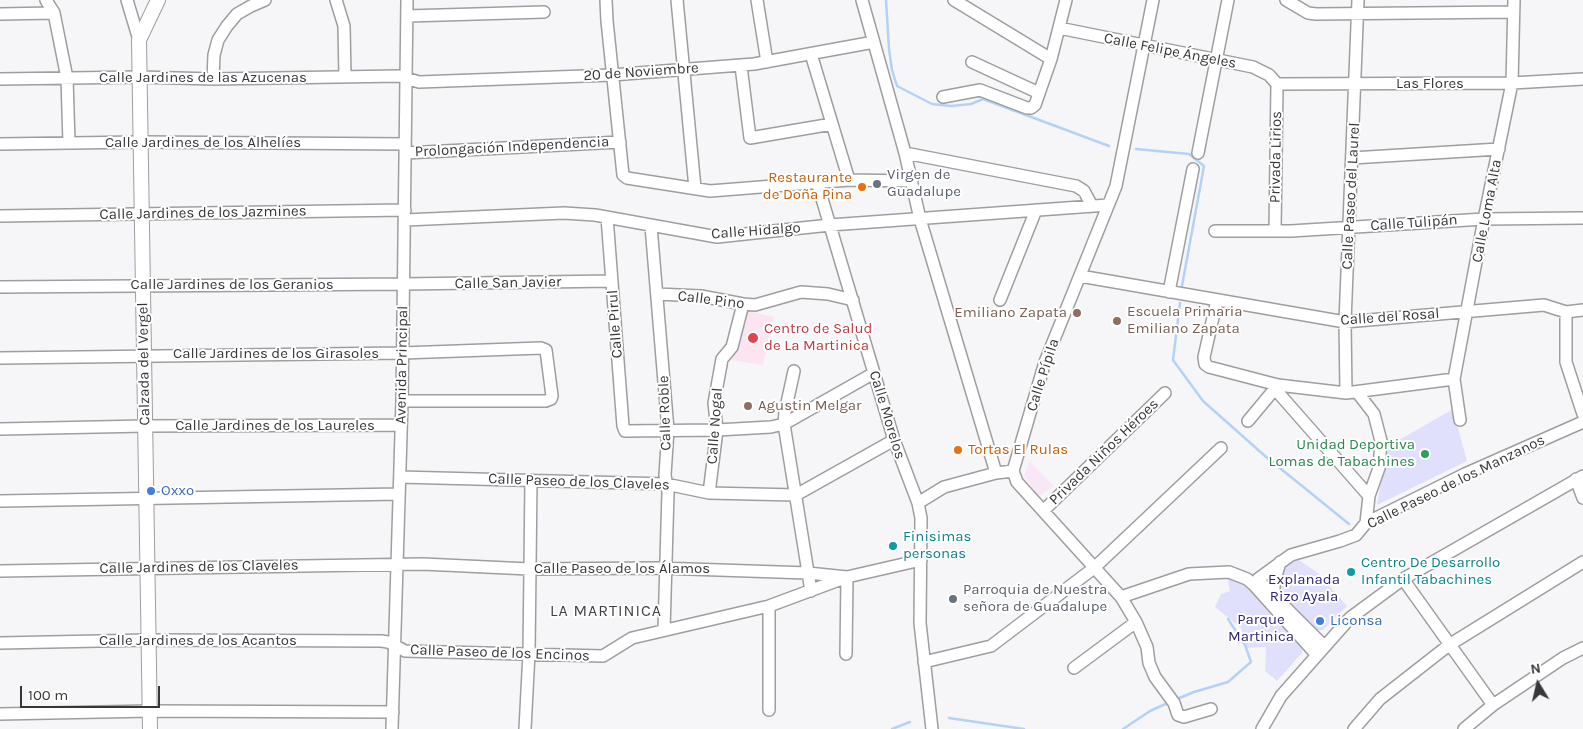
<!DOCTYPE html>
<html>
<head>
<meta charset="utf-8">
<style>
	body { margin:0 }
	#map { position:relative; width:1583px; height:729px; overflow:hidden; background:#f6f6f8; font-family:Karla,sans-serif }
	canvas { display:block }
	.north { position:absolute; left:1513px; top:659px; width:50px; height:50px; -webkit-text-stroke:4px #fff; paint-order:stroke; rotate:351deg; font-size:14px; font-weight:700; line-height:20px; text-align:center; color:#373738 }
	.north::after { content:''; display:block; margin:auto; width:18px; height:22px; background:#373738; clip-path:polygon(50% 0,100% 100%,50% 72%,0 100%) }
	.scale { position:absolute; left:20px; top:686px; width:140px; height:22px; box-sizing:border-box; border:2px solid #373738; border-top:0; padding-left:6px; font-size:15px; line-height:18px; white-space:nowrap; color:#373738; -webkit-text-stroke:4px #fff; paint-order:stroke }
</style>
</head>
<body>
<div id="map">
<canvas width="1583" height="729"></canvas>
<div class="north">N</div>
<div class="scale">100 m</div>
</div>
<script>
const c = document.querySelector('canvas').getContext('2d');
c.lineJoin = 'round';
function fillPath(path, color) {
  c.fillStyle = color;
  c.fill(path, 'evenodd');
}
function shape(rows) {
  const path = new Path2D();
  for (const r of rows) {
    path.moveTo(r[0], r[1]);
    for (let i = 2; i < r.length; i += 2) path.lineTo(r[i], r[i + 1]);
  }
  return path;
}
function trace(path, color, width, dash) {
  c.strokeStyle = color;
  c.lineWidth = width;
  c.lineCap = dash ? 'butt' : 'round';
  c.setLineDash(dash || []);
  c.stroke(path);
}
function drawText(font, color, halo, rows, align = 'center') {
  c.font = font + ' Karla,sans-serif';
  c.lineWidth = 4;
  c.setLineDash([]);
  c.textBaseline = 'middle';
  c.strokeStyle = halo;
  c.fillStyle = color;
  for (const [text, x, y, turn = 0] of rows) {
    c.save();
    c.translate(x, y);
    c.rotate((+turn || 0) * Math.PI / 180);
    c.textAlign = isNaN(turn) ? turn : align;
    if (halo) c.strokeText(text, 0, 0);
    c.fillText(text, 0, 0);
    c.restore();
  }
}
const commercial = shape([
	[1030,462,1054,486,1039,496,1024,476]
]);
const medical = shape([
	[744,310,774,317,763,365,731,360]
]);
const green = shape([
	[1453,409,1467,461,1377,505,1387,447],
	[1293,556,1318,573,1347,606,1323,630,1315,630,1282,596,1278,585,1284,565],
	[1227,577,1244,581,1303,644,1302,653,1277,681,1265,671,1266,647,1247,648,1241,628,1215,607,1221,594,1230,591]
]);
const stream = shape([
	[886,0,889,49,892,70,897,86,932,104,951,106,971,104,983,99,1109,146],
	[1136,149,1189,154,1204,166,1182,286],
	[1180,303,1173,360,1203,401,1265,456,1349,524],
	[1177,699,1194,692,1228,682,1251,662,1245,645,1228,619],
	[949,718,1024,729],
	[892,729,910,722],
	[1123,729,1150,711,1170,702]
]);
const minor = shape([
	[46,0,54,13,67,78,69,143],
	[127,0,139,40],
	[336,0,344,26,345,77],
	[606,0,607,21,623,175,627,178,710,191,849,180,912,181],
	[677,0,695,188],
	[757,0,767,62],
	[862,0,905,153,920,219,996,473],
	[954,0,1051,59],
	[1153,0,1116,186,1045,362,1013,471,1017,482,1121,597,1136,622,1147,647,1149,663,1155,677,1174,703,1178,715,1184,717,1211,709],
	[1286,0,1308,13,1316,14,1513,12],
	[0,14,54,13],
	[407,16,544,12],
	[1059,28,1253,67,1269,75,1277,84],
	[811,54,849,180],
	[972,62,1039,93],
	[741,66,750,138,832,124],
	[0,79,140,77,213,79,399,76,419,82,612,75,754,64,874,42],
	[213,79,214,55,218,40,227,26,237,14,251,6,265,0],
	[1277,84,1512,83,1583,79],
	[943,97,980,90,1027,108,1031,108,1035,105,1051,59,1066,0],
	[0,144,141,142,405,144],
	[405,153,620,142],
	[905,153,1076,186,1084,191,1092,206],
	[1198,153,1228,0],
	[1352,158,1499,149],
	[817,182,894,440,918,503,921,518,920,623,932,729],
	[0,216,405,210],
	[607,217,623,426,625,431,717,430,771,427,784,424,874,373],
	[405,220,564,213,595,215,717,237,830,225,1108,205],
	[651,226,668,430,665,475,668,492,664,630],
	[1215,231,1291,231,1484,219,1583,218],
	[1275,231,1277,84],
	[1080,276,1345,322,1544,305,1566,312,1583,310],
	[0,287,404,284,612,281],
	[1169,292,1193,169],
	[657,294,701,296,743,304,755,305,801,292,828,294,853,300],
	[1000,300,1036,210],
	[1217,300,1204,357,1205,364,1209,367,1278,385,1346,393,1454,379],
	[1566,312,1566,362,1583,414],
	[0,358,402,353,541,348,546,350,552,396,551,399,546,401,402,401],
	[794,371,785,412,784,424,811,591],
	[1275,389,1369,496],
	[1357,392,1374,414,1381,441,1379,468,1369,496,1366,523],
	[1346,393,1345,322,1358,0],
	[1460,420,1454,379,1484,219,1512,83,1514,0],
	[1248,421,1278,385],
	[0,429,145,426,401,425],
	[400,477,666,484,709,493,796,495,894,440],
	[1576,479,1583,498],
	[709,493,717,430,714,403,722,359,732,347,743,304],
	[0,501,399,494],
	[918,503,944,487,996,473,1013,471],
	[1043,511,1165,393],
	[0,571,423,564,529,569,659,568,808,573,847,577,846,654],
	[1403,579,1493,705],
	[1262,584,1324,646],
	[1254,585,1258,579,1291,555,1340,541,1356,535,1366,523,1465,474,1583,422],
	[1274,595,1274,583,1280,562],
	[1121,597,1189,574,1229,572,1247,579,1254,585,1316,654],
	[769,606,769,710],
	[0,643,149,640,381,641,388,642,405,651,603,656,632,638,769,606,847,577,921,560],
	[924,662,991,646,1094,568,1221,448],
	[1074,668,1136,622],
	[0,714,150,711,393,712],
	[392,729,402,401,407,0],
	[525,729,529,653,531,480],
	[1262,729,1281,696,1350,618,1403,579,1583,476],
	[1354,729,1380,699,1449,645,1583,562],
	[1464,729,1493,705,1563,658,1583,648]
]);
const tertiary = shape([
	[150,729,139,40,158,0]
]);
const markers = [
	[877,184,5,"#6b7280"],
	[862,187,5,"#e8710a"],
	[1077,313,5,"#8d6e63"],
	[1117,321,5,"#8d6e63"],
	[753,338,6,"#e0444e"],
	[748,406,5,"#8d6e63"],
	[958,450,5,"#e8710a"],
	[1425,454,5,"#2e9e5b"],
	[151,491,5,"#3f7fe0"],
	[893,546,5,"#0f9aa8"],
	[1351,572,5,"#0f9aa8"],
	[953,599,5,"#6b7280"],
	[1320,621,5,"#3f7fe0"]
];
const streetNames = [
	["Calle Felipe Ángeles",1170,51,11],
	["20 de Noviembre",641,72,-4],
	["Calle Jardines de las Azucenas",203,78],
	["Las Flores",1430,84],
	["Calle Jardines de los Alhelíes",203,143],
	["Prolongación Independencia",512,147,-3],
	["Privada Lirios",1276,157,-89],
	["Calle Paseo del Laurel",1351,196,-87],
	["Calle Loma Alta",1487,211,-79],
	["Calle Jardines de los Jazmines",203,213,-1],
	["Calle Tulipán",1414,223,-4],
	["Calle Hidalgo",756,231,-4],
	["Calle San Javier",508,283,-1],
	["Calle Jardines de los Geranios",232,285],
	["Calle Pino",711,300,7],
	["Calle del Rosal",1390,317,-4],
	["Calle Pirul",615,324,-94],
	["Calle Jardines de los Girasoles",276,354],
	["Calzada del Vergel",144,364,-91],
	["Avenida Principal",402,365,-89],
	["Calle Pípila",1043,375,-72],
	["Calle Roble",665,413,-92],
	["Calle Morelos",887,415,73],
	["Calle Jardines de los Laureles",275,426],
	["Calle Nogal",715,426,-86],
	["Privada Niños Héroes",1104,452,-44],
	["Calle Paseo de los Claveles",579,482,2],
	["Calle Paseo de los Manzanos",1456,482,-26],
	["Calle Jardines de los Claveles",199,567,-1],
	["Calle Paseo de los Álamos",622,569],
	["Calle Jardines de los Acantos",198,641],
	["Calle Paseo de los Encinos",500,653,2]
];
const worshipNames = [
	["Virgen de",887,175],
	["Guadalupe",887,192],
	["Parroquia de Nuestra",963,590],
	["señora de Guadalupe",963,607]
];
const foodNames = [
	["Restaurante",852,178],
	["de Doña Pina",852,195],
	["Tortas El Rulas",968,450,"left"]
];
const educationNames = [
	["Escuela Primaria",1127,312],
	["Emiliano Zapata",1127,329],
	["Emiliano Zapata",1067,313,"right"],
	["Agustin Melgar",758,406]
];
const healthNames = [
	["Centro de Salud",764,329],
	["de La Martinica",764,346]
];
const leisureNames = [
	["Unidad Deportiva",1415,445],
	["Lomas de Tabachines",1415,462]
];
const shopNames = [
	["Oxxo",161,491],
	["Liconsa",1330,621]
];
const cultureNames = [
	["Finisimas",903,537],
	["personas",903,554],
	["Centro De Desarrollo",1361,563],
	["Infantil Tabachines",1361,580]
];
const parkNames = [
	["Explanada",1304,580],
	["Rizo Ayala",1304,597],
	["Parque",1261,620],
	["Martinica",1261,637]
];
const neighbourhoodNames = [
	["LA MARTINICA",606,611]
];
fillPath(commercial, '#f9e6f6');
fillPath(medical, '#fce5f1');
fillPath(green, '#e0e0fd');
trace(stream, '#b3d2f6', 2.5);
trace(minor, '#9e9ea0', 14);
trace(tertiary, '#9e9ea0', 16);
trace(minor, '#fff', 11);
trace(tertiary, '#fff', 14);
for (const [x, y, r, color] of markers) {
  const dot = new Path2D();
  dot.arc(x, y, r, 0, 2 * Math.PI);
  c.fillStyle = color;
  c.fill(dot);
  trace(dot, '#fff', 2);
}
drawText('15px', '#373738', '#fff', streetNames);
drawText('15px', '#5b616d', '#fff', worshipNames, 'left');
drawText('15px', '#c56008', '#fff', foodNames, 'right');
drawText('15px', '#785e54', '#fff', educationNames, 'left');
drawText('15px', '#be3a42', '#fff', healthNames, 'left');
drawText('15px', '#27864d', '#fff', leisureNames, 'right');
drawText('15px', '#366cbe', '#fff', shopNames, 'left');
drawText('15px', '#0d838f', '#fff', cultureNames, 'left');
drawText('15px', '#322374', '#fff', parkNames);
c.letterSpacing = '1px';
drawText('16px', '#414143', '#fff', neighbourhoodNames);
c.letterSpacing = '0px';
</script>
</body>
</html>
